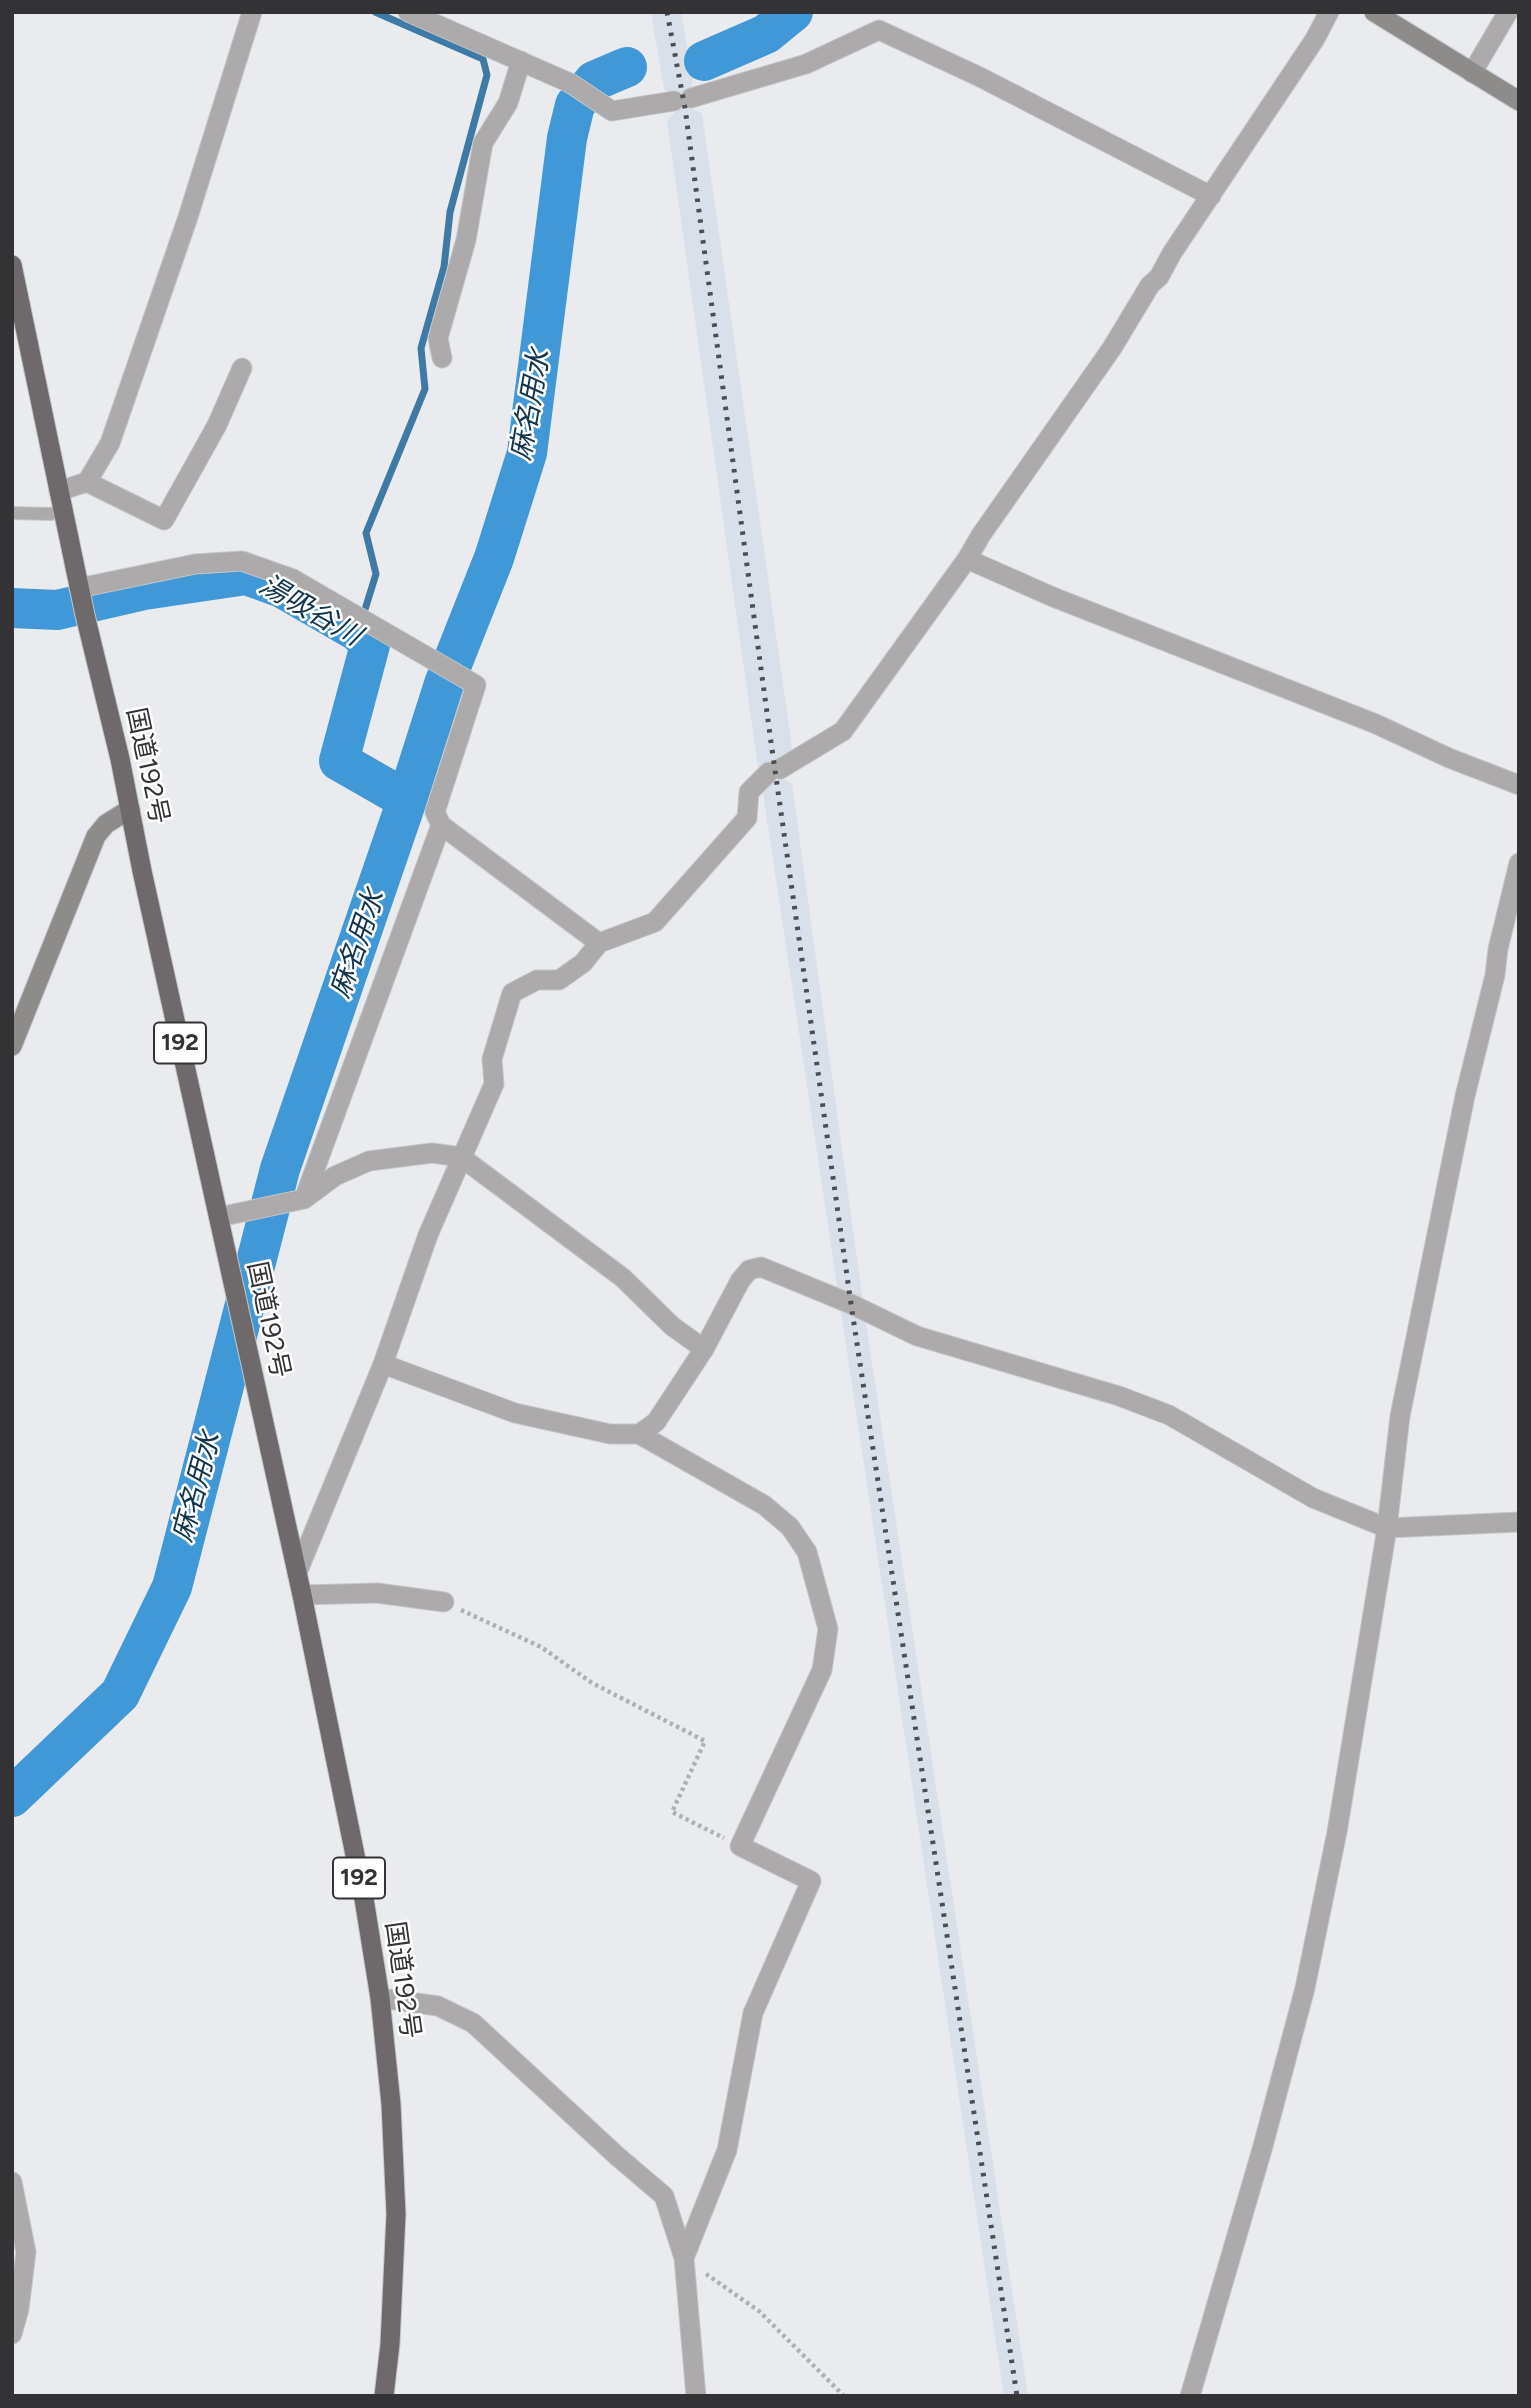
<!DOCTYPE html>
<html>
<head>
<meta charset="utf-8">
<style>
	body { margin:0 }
	#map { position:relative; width:1531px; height:2408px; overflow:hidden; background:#e9ebee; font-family:Figtree,sans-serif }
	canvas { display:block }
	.frame { position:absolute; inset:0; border:14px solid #333335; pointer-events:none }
</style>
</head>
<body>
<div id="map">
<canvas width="1531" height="2408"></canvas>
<div class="frame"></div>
</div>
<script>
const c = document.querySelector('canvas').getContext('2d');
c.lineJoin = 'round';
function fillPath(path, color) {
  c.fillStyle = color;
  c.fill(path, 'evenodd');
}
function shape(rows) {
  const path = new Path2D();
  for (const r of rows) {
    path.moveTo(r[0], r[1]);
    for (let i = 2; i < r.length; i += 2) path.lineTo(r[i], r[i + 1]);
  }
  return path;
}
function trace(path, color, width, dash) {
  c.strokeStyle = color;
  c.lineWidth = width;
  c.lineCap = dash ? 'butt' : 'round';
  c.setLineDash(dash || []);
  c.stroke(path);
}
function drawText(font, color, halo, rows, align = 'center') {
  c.font = font + ' Figtree,"Noto Sans JP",sans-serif';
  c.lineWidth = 5;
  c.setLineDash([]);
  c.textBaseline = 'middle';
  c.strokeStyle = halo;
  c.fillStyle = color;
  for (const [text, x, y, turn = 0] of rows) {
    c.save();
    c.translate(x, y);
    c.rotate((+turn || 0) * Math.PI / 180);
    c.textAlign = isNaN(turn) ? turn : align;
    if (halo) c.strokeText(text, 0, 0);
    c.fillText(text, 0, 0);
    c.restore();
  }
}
const built = shape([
	[651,12,681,12,693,81,690,89,693,109,702,114,793,754,782,778,792,784,864,1310,1028,2396,1004,2396,762,786,768,768,758,768,667,120,676,111,672,95,664,89]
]);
const stream = shape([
	[358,632,376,574,366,533,425,389,421,348,444,267,450,212,487,75,483,59,375,12]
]);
const river = shape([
	[704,61,766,34,793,12],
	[12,608,57,610,144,590,246,575,282,588,358,632,370,645,339,761,407,800],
	[12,1797,120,1694,172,1587,280,1169,407,800,444,684,494,558,527,453,567,138,575,105,594,81,627,67]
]);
const path = shape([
	[461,1610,541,1647,592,1683,705,1741,672,1812,724,1838],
	[706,2274,759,2311,844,2396]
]);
const service = shape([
	[12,513,51,514,64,511]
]);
const minor = shape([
	[408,12,570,83,612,111,674,101],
	[1472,73,1508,12],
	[691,98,806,64,879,30,980,77,1211,196],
	[442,358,438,338,466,240,483,143,508,103,521,61],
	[87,482,164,520,217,425,242,368],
	[59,491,87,482,110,443,188,217,252,12],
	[967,559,1053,597,1376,724,1449,758,1519,785],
	[79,588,195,564,242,561,293,579,476,685,435,812,441,825,304,1199,219,1217],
	[780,769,843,731,967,559,981,535,1112,348,1150,285,1159,277,1172,253,1315,39,1329,12],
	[441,825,599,943],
	[304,1199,335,1176,369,1161,432,1153,461,1157,623,1278,672,1326,704,1349,740,1281,749,1270,761,1267,851,1304,917,1336,1119,1396,1169,1415,1313,1498,1387,1528,1400,1416,1465,1096,1495,975,1498,949,1519,863],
	[383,1364,515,1413,610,1434,639,1434,656,1422,704,1349],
	[639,1434,764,1505,790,1527,807,1552,828,1629,822,1670,740,1846,811,1881,753,2013,727,2150,684,2258],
	[297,1573,383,1364,428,1235,494,1084,492,1059,512,993,537,980,559,980,583,963,599,943,655,922,747,818,749,792,769,772],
	[302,1595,377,1593,444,1602],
	[380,1998,438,2006,473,2023,617,2156,664,2196,684,2258,696,2396],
	[12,2182,26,2252,19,2309,12,2334],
	[1190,2396,1263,2146,1305,1988,1337,1832,1387,1528,1519,1522]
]);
const secondary = shape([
	[1374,12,1519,101],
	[12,1046,96,836,106,824,130,809]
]);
const trunk = shape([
	[12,265,85,615,120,759,142,871,302,1595,364,1899,380,1998,391,2104,396,2214,390,2344,384,2396]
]);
const rail = shape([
	[667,12,685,108,770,735,851,1304,1017,2396]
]);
const shields = [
	[180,1043,52],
	[359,1878,52]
];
const shieldNames = [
	["192",180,1043],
	["192",359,1878]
];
const streetNames = [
	["国道192号",147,766,78],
	["国道192号",268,1320,78],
	["国道192号",402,1980,82]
];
const waterNames = [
	["麻名用水",531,405,-80],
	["湯吸谷川",310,611,30],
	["麻名用水",358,944,-71],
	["麻名用水",197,1487,-75]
];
fillPath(built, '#d9e0ea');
trace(stream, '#3d7aa6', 7);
trace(river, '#4198d6', 40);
trace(service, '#c5c6c9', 14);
trace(minor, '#c5c6c9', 21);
trace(secondary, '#c5c6c9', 21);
trace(trunk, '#c5c6c9', 21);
trace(path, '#afb0b3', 4.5, [3.5, 3.5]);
trace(service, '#acaaaa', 12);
trace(minor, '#acaaaa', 19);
trace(secondary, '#8e8b8b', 19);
trace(trunk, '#6e6a6c', 19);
trace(rail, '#4e4e51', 5, [3.5, 7]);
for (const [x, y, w] of shields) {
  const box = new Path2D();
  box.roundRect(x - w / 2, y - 20.5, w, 41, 5);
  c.fillStyle = '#fff';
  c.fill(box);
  trace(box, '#333335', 2);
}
drawText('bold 24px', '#333335', null, shieldNames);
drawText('26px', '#333335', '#fff', streetNames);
drawText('italic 28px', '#10344e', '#fff', waterNames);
</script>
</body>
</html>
